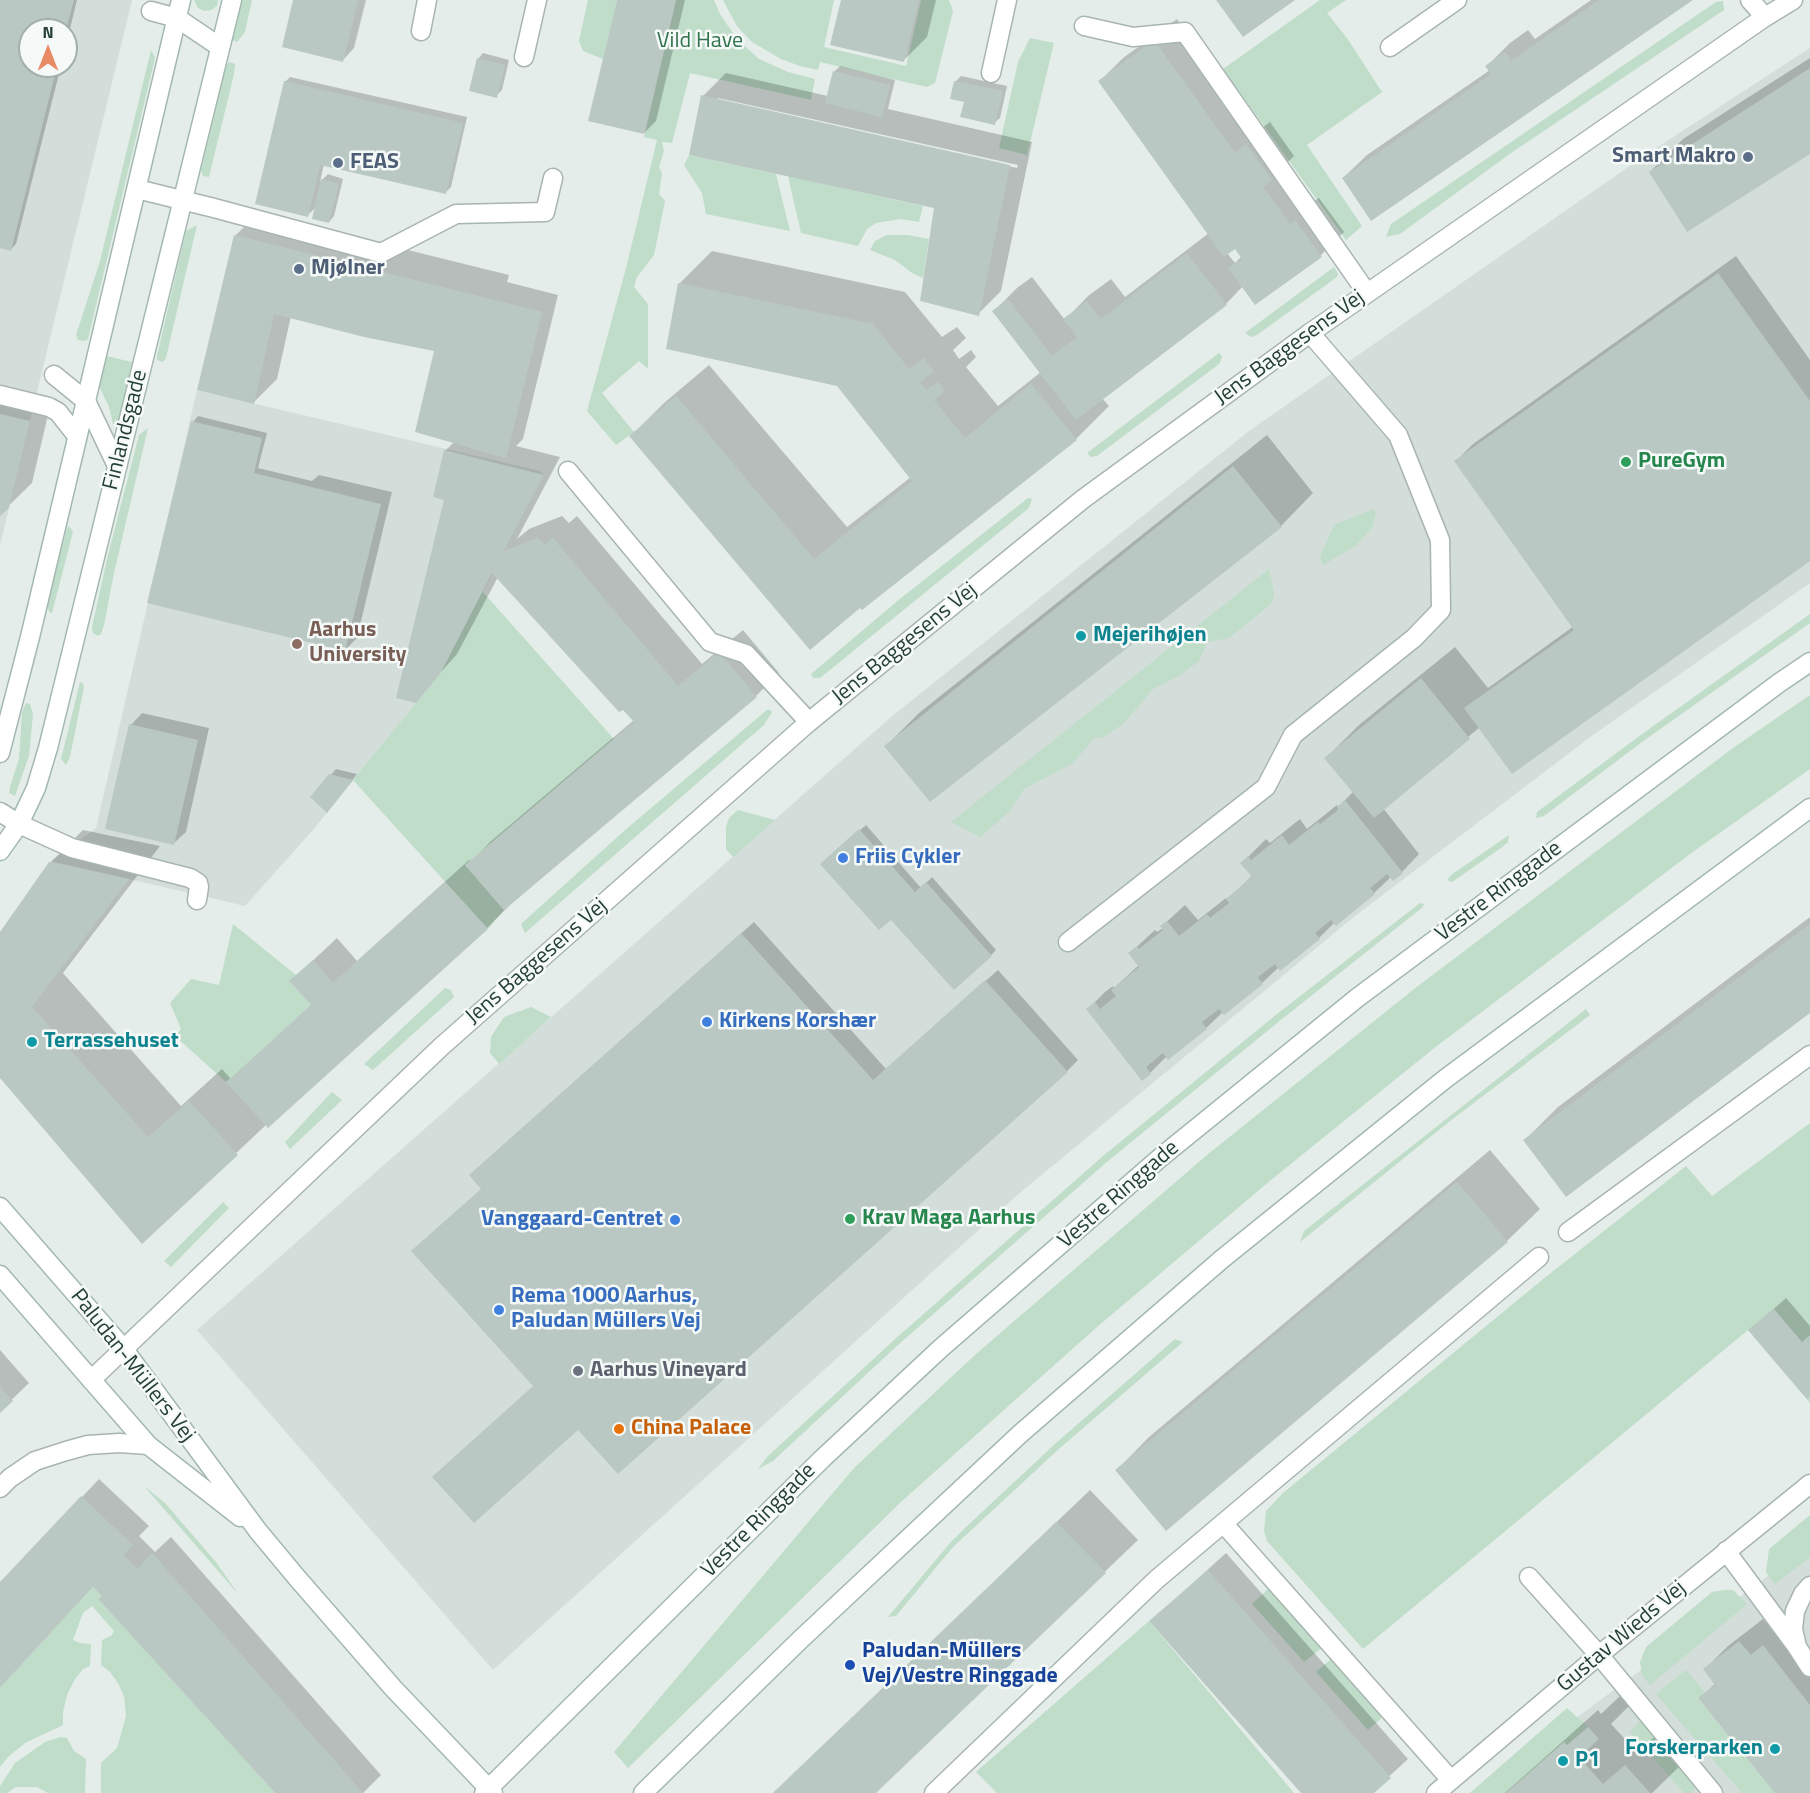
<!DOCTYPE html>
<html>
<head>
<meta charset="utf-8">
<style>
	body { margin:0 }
	#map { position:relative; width:1810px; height:1793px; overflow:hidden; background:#e5edea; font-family:"Titillium Web",sans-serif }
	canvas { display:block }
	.north { position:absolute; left:18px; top:18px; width:60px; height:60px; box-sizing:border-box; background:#f5faf8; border:2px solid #a2afab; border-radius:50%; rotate:0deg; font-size:16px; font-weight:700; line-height:24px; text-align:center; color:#253e38 }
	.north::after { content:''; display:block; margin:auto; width:21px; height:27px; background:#e98b67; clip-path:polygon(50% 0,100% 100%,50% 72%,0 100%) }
</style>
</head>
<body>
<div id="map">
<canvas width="1810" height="1793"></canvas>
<div class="north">N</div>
</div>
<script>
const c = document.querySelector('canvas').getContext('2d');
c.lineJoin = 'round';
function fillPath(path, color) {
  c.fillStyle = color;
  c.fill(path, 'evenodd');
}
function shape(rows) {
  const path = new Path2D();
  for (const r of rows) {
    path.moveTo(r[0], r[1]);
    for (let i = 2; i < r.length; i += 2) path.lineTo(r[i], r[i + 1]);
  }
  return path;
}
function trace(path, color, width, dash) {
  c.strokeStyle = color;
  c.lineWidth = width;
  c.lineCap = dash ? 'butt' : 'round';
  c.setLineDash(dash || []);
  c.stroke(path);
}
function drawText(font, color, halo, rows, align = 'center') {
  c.font = font + ' "Titillium Web",sans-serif';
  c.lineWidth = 5;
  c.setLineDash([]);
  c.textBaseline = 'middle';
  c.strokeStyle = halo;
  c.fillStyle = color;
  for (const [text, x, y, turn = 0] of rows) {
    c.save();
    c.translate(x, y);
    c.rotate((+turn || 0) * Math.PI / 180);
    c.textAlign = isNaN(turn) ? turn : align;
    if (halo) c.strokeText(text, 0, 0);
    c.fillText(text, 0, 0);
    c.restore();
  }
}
const built = shape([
	[0,0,132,0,0,545],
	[30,30,66,30,66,66,30,66],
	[1810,48,1810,583,1593,735,1355,916,1016,1196,493,1670,197,1330,891,717,1249,431,1644,156],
	[197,390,540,471,544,475,440,674,312,831,245,906,51,861,96,828],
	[1810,1545,1810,1793,1493,1793,1572,1721]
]);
const green = shape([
	[194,0,218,0,217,6,211,10,204,11,198,8],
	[242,0,252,0,245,32,237,42,232,40],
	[588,0,617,0,603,59,583,51,579,41],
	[676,0,714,0,720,14,737,39,759,59,788,72,815,79,811,100,690,73,672,143,662,142,664,151,659,167,662,174,659,194,665,201,654,255,637,277,634,287,648,304,648,369,639,361,602,393,634,432,616,445,587,411,626,268,657,140,644,137],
	[723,0,834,0,824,47,906,66,921,0,949,0,953,11,935,83,927,87,820,62,818,70,800,66,781,59,752,42,737,26],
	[1320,0,1346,0,1327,13,1347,38,1382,92,1307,145,1362,226,1346,240,1223,69],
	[1723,1,1724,10,1511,153,1400,234,1386,237,1391,224,1716,2],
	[1030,38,1054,43,1027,155,999,148,1018,62],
	[151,50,155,58,88,339,85,341,78,340,76,335,100,261],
	[229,62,235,64,234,74,209,177,203,176,201,171,226,66],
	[689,155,776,174,790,231,706,214,702,193,684,165],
	[788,176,923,206,919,222,901,219,876,223,867,229,858,246,801,233],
	[197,225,166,358,163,362,157,360,157,356,186,231],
	[887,235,908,235,929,239,923,278,912,273,895,260,870,250,875,241],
	[1334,267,1338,274,1337,277,1257,335,1251,337,1245,333],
	[1219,353,1222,356,1220,363,1215,367,1097,456,1091,457,1087,453],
	[106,356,132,362,118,424,113,424,109,407,99,386],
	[148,428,114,573,104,625,101,634,98,636,93,633,92,627,108,555,139,435],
	[1028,498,1032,499,1029,508,820,678,813,678,811,674,901,598],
	[1374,509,1376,513,1372,528,1355,546,1323,565,1320,557,1334,525],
	[69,526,73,532,52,613,49,612,47,602,67,528],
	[1269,569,1274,593,1272,603,1229,638,1207,642,1199,661,1180,675,1153,689,1124,723,1104,737,1094,738,1073,763,1024,789,1009,812,980,837,951,822],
	[482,591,614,739,465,865,504,910,488,929,353,780,440,674],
	[1810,614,1810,623,1642,742,1544,816,1536,818,1537,812,1638,737],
	[80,682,83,683,84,687,70,757,66,765,61,759],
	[1810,695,1810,769,1690,854,1433,1049,1271,1180,1097,1327,902,1501,628,1768,614,1752,854,1468,976,1354,1207,1155,1414,989,1733,748],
	[26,703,30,704,33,714,29,756,15,796,9,793,10,787,19,759,22,712],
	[768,709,772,712,764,725,525,933,521,924,624,831],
	[738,810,775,820,733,857,726,849,726,827,729,818],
	[1509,835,1508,842,1501,848,1452,882,1447,880,1451,875],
	[1420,903,1424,904,1423,907,1282,1019,1108,1161,898,1345,773,1461,758,1469,768,1456,894,1340,1103,1156,1277,1014],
	[233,924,296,975,290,982,311,1005,226,1082,175,1036,181,1029,170,1003,191,979,219,985],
	[445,988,451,990,454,997,373,1070,364,1064],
	[531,1007,551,1017,499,1064,490,1053,491,1037,504,1017],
	[1586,1009,1590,1015,1450,1121,1300,1242,1304,1231],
	[332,1092,342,1100,290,1149,285,1142],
	[1810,1123,1810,1403,1748,1330,1363,1649,1267,1541,1264,1531,1266,1511,1283,1493,1542,1280,1686,1166,1712,1196],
	[223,1202,229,1208,171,1267,164,1261],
	[1175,1339,1183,1342,1060,1448,953,1547,896,1616,888,1617,950,1543,966,1527,1056,1443],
	[144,1486,165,1503,216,1562,239,1595],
	[1810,1515,1810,1557,1775,1584,1766,1572,1769,1549],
	[93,1587,102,1596,98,1599,275,1793,101,1793,101,1763,117,1748,126,1716,124,1696,118,1683,110,1672,101,1665,102,1640,111,1636,114,1631,92,1606,83,1613,73,1640,80,1643,91,1644,90,1666,83,1669,75,1679,67,1695,63,1712,63,1725,25,1743,9,1756,0,1767,0,1688],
	[1269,1588,1323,1647,1304,1662,1252,1604],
	[1725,1590,1733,1590,1747,1604,1650,1685,1642,1675,1640,1662,1646,1647,1712,1592],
	[1149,1621,1294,1793,997,1793,976,1772],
	[1332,1658,1384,1716,1368,1730,1316,1672],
	[1686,1670,1705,1693,1698,1699,1775,1793,1742,1793,1656,1694],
	[1567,1708,1588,1727,1567,1745,1564,1742,1506,1793,1470,1793],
	[1640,1721,1696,1787,1691,1793,1684,1793,1630,1732],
	[60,1737,67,1738,74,1751,86,1759,85,1793,48,1793,37,1787,16,1787,7,1793,0,1793,0,1786,15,1763,45,1742]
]);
const shadow = shape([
	[0,0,77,0,66,45,66,30,30,30,30,66,61,66,16,244,11,249,0,247],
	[294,0,366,0,354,48,343,60],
	[619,0,685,0,656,121,644,133],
	[842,0,936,0,927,37,904,60],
	[1591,0,1690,0,1343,178,1367,155,1490,70,1487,66,1510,43,1528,30,1535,39],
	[1177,19,1258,131,1270,122,1294,156,1286,164,1313,202,1319,198,1344,232,1321,255,1255,303,1243,286,1226,304,1102,398,1109,406,1076,439,862,608,631,436,664,403,709,365,847,527,911,477,838,384,679,284,712,251,905,292,942,337,957,327,966,338,953,350,959,359,971,350,976,357,966,367,998,406,1041,372,994,311,1017,288,1032,277,1065,320,1088,296,1111,279,1125,297,1209,233,1100,81,1123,58],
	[1235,247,1242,256,1235,263,1227,253],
	[483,53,509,60,502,90,496,96,478,59],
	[1810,58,1810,152,1650,172,1683,139],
	[840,66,895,80,888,109,1032,142,1001,291,978,314,935,206,703,96,726,73,828,96,834,72],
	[718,98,1018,165,1017,168,718,101],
	[961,76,1007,86,1000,118,994,123,965,100,952,98,956,81],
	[290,77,467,117,451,187,446,192,324,164,320,182,328,174,343,179,334,216,329,222,316,207,308,215,285,82],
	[258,213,509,275,507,282,558,295,523,439,516,446,560,457,517,539,529,529,562,516,569,523,577,516,702,664,743,630,779,673,756,696,510,905,487,928,267,1124,142,1242,0,1075,0,935,50,863,83,830,160,846,63,973,181,1106,222,1069,231,1079,312,1004,291,981,337,938,357,961,469,860,471,862,490,842,634,720,498,577,457,654,415,701,445,499,445,451,454,442,435,350,291,316,277,379,254,402,235,236],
	[1736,256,1810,360,1810,559,1480,727,1383,808,1419,854,1402,872,1391,877,1374,893,1335,922,1319,938,1279,967,1262,983,1224,1013,1223,1012,1206,1028,1168,1058,1167,1056,1150,1073,1088,1009,1105,992,1113,986,1114,988,1139,965,1130,953,1155,930,1157,932,1163,928,1162,926,1185,905,1198,920,1226,898,1227,900,1252,876,1242,863,1266,839,1270,843,1300,819,1307,829,1337,805,1338,807,1354,791,1326,758,1359,725,1455,647,1488,688,1574,626,1456,461,1473,444],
	[0,386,52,398,32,483,0,514],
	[198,416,267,433,258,468,312,481,319,475,392,492,357,638,345,650,193,422],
	[1267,435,1313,493,1281,526,886,746,919,713],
	[142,713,209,728,186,832,174,843,131,725],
	[336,769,357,774,332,806,331,775],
	[866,825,921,888,932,877,996,950,991,955,891,918,828,859],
	[1810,917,1810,1011,1525,1140,1558,1107],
	[754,922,886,1069,998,970,1078,1060,1067,1071,579,1428,534,1386,483,1188,483,1164],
	[1490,1150,1540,1209,1507,1241,1117,1470,1149,1437],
	[1786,1298,1810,1326,1810,1394,1750,1330],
	[0,1350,29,1383,0,1411],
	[99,1479,149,1526,139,1536,155,1552,171,1537,381,1775,363,1793,277,1793,93,1586,0,1687,0,1584],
	[1090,1490,1138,1540,874,1793,773,1793],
	[1226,1553,1408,1759,1371,1793,1303,1793,1151,1621],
	[1763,1619,1774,1633,1787,1623,1810,1653,1810,1793,1776,1793,1700,1698,1716,1683,1705,1669,1728,1646],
	[1621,1695,1630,1705,1611,1724,1637,1752,1658,1734,1684,1762,1652,1793,1505,1793,1598,1710,1601,1714]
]);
const building = shape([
	[0,0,74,0,66,30,30,30,30,66,57,66,11,251,0,248],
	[293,0,358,0,343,62,282,47],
	[617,0,676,0,644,134,588,121],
	[841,0,919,0,904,62,830,45],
	[1216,0,1295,0,1243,37],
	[1599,0,1693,0,1371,221,1342,178,1491,74,1485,66,1505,52,1511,61],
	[1154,40,1235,153,1246,144,1272,180,1263,187,1290,224,1295,220,1322,257,1255,305,1228,268,1242,259,1235,249,1224,257,1098,81],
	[477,58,505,65,497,98,469,91],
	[1810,68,1810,154,1687,232,1649,172],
	[833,71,890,85,882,117,825,103],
	[284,81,463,123,446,194,320,165,308,217,255,204],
	[954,81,1003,91,995,125,960,117,964,102,950,99],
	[701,95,1010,165,979,316,920,301,934,208,689,155],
	[321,179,339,184,329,223,312,219],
	[234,235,542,312,506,458,415,432,434,351,364,337,274,314,254,404,197,390],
	[1187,253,1227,305,1076,420,992,311,1008,299,1052,356,1077,337,1063,319,1087,301,1101,319],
	[1718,273,1810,401,1810,561,1512,774,1464,708,1574,630,1454,461],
	[678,283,873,324,909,369,924,358,934,371,920,382,926,390,938,382,945,391,934,400,965,438,1031,384,1077,440,862,610,860,608,810,650,629,436,676,396,814,559,912,481,837,386,666,349],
	[0,414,30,421,9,508,0,516],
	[191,421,262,438,254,473,381,504,345,651,147,603],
	[444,450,544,475,504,551,538,538,545,545,553,538,678,686,719,652,757,697,504,910,465,865,634,722,623,710,619,712,492,573,440,674,416,703,396,698,444,500,433,497],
	[1233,466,1282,527,930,802,884,746],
	[1421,678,1470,739,1374,818,1324,758],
	[129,724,198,740,174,845,105,829],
	[329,774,353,780,327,813,310,797],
	[1345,800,1403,873,1393,881,1387,874,1370,888,1375,894,1336,926,1331,920,1315,933,1320,939,1280,971,1275,964,1258,977,1263,984,1224,1015,1219,1009,1202,1022,1207,1029,1168,1060,1163,1053,1146,1067,1151,1074,1142,1081,1086,1009,1095,1002,1100,1009,1116,996,1111,990,1139,967,1128,953,1137,946,1139,949,1163,930,1160,926,1167,921,1179,936,1207,914,1210,918,1229,903,1226,899,1252,877,1240,863,1248,856,1251,860,1282,835,1289,845,1318,822,1320,824,1338,810,1337,807],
	[859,829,915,892,926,882,992,956,954,990,891,920,879,930,820,864],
	[49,862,129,879,32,1007,148,1137,189,1101,238,1155,142,1244,0,1078,0,932],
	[445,882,488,929,268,1128,226,1082,311,1005,289,981,313,960,333,983],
	[1810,924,1810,1013,1566,1197,1523,1140],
	[741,933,873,1080,985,980,1068,1072,618,1474,578,1430,474,1523,432,1477,533,1386,411,1251,481,1189,469,1175],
	[1457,1182,1508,1242,1166,1531,1115,1470],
	[1774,1309,1802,1342,1810,1335,1810,1396,1807,1399,1748,1330],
	[0,1387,13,1401,0,1413],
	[81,1496,133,1545,123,1555,138,1569,152,1553,363,1793,275,1793,98,1599,102,1596,93,1587,0,1688,0,1582],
	[1056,1522,1106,1573,876,1793,773,1793],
	[1208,1570,1391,1778,1374,1793,1301,1793,1149,1621],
	[1739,1641,1751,1655,1763,1645,1810,1705,1810,1793,1775,1793,1698,1698,1715,1685,1703,1669],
	[1588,1727,1599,1739,1579,1757,1603,1784,1625,1765,1650,1793,1506,1793,1564,1742,1567,1745]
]);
const lane = shape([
	[1750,0,1765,17],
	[151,11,177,18,220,47],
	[1084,26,1133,37,1185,32,1367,293],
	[421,31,427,0],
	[1390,47,1457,0],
	[524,57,537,0],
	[991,73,1007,0],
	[137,189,214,208,381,253,456,214,545,212,553,178],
	[54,375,86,401,117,466],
	[0,395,49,407,58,412,77,436],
	[568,471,710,642,746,654,809,722],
	[0,812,19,824,72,848,190,878,198,883,199,887,197,900],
	[1068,942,1266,787,1293,735,1414,638,1441,610,1440,540,1398,435,1310,333],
	[1568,1232,1810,1055],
	[1223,1523,1451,1780],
	[1726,1551,1797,1647],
	[1529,1577,1599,1655,1713,1793],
	[1810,1586,1803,1594,1795,1611,1793,1629,1797,1647,1810,1667],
	[934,1793,1157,1579,1539,1257]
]);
const street = shape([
	[91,1380,442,1046,809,722,1083,499,1310,333,1765,17,1793,0],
	[0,1488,10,1478,35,1461,66,1451,88,1445,119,1443,148,1445],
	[1436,1793,1599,1655,1810,1484]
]);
const secondary = shape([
	[0,753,30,637,181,0],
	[0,851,19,824,36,788,48,748,232,0],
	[0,1207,123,1348,258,1531,298,1579,393,1688,493,1793],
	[0,1275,148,1445,240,1517],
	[484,1793,823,1458,941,1348,1161,1157,1357,998,1779,683,1810,662],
	[643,1793,801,1639,1020,1434,1222,1259,1445,1079,1810,808]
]);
const markers = [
	[1748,157,6,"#5c6f8a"],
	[338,163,6,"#5c6f8a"],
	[299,269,6,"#5c6f8a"],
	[1626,462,6,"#2e9e5b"],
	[1081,636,6,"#0f9aa8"],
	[297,644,6,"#8d6e63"],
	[843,858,6,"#3f7fe0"],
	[707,1022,6,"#3f7fe0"],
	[32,1042,6,"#0f9aa8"],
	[850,1219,6,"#2e9e5b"],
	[675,1220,6,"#3f7fe0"],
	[499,1310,6,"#3f7fe0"],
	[578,1371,6,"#6b7280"],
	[619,1429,6,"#e8710a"],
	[850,1665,6,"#1a4fb4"],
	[1775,1749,6,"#0f9aa8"],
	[1563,1761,6,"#0f9aa8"]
];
const parkNames = [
	["Vild Have",700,42]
];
const serviceNames = [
	["Smart Makro",1736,157,"right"],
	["FEAS",350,163],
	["Mjølner",311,269]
];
const streetNames = [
	["Jens Baggesens Vej",1290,348,-36],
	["Finlandsgade",126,430,-76],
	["Jens Baggesens Vej",905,644,-39],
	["Vestre Ringgade",1499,892,-37],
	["Jens Baggesens Vej",537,962,-41],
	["Vestre Ringgade",1119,1195,-41],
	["Paludan-Müllers Vej",132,1366,52],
	["Vestre Ringgade",759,1521,-45],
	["Gustav Wieds Vej",1622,1637,-40]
];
const leisureNames = [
	["PureGym",1638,462],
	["Krav Maga Aarhus",862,1219]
];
const educationNames = [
	["Aarhus",309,631],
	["University",309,656]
];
const cultureNames = [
	["Mejerihøjen",1093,636],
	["Terrassehuset",44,1042],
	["Forskerparken",1763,1749,"right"],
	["P1",1575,1761]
];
const shopNames = [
	["Friis Cykler",855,858],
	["Kirkens Korshær",719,1022],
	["Vanggaard-Centret",663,1220,"right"],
	["Rema 1000 Aarhus,",511,1297],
	["Paludan Müllers Vej",511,1322]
];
const worshipNames = [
	["Aarhus Vineyard",590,1371]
];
const foodNames = [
	["China Palace",631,1429]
];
const transitNames = [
	["Paludan-Müllers",862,1652],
	["Vej/Vestre Ringgade",862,1677]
];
fillPath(built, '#d3ddd9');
fillPath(green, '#bfddc8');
fillPath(shadow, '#0003');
fillPath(building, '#bac8c3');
trace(lane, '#a8b5b1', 21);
trace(street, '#a8b5b1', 21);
trace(secondary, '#a4b8b2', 21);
trace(lane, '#fff', 18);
trace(street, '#fff', 18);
trace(secondary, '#fff', 18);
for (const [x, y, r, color] of markers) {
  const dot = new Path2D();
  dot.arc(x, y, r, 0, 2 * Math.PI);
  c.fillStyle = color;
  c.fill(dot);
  trace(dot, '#f5faf8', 2);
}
drawText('22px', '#31734d', '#f5faf8', parkNames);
drawText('bold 22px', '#4e5e75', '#f5faf8', serviceNames, 'left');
drawText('22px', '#253e38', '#f5faf8', streetNames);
drawText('bold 22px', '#27864d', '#f5faf8', leisureNames, 'left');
drawText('bold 22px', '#785e54', '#f5faf8', educationNames, 'left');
drawText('bold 22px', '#0d838f', '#f5faf8', cultureNames, 'left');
drawText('bold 22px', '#366cbe', '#f5faf8', shopNames, 'left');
drawText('bold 22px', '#5b616d', '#f5faf8', worshipNames, 'left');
drawText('bold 22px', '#c56008', '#f5faf8', foodNames, 'left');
drawText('bold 22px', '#164399', '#f5faf8', transitNames, 'left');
</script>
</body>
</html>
